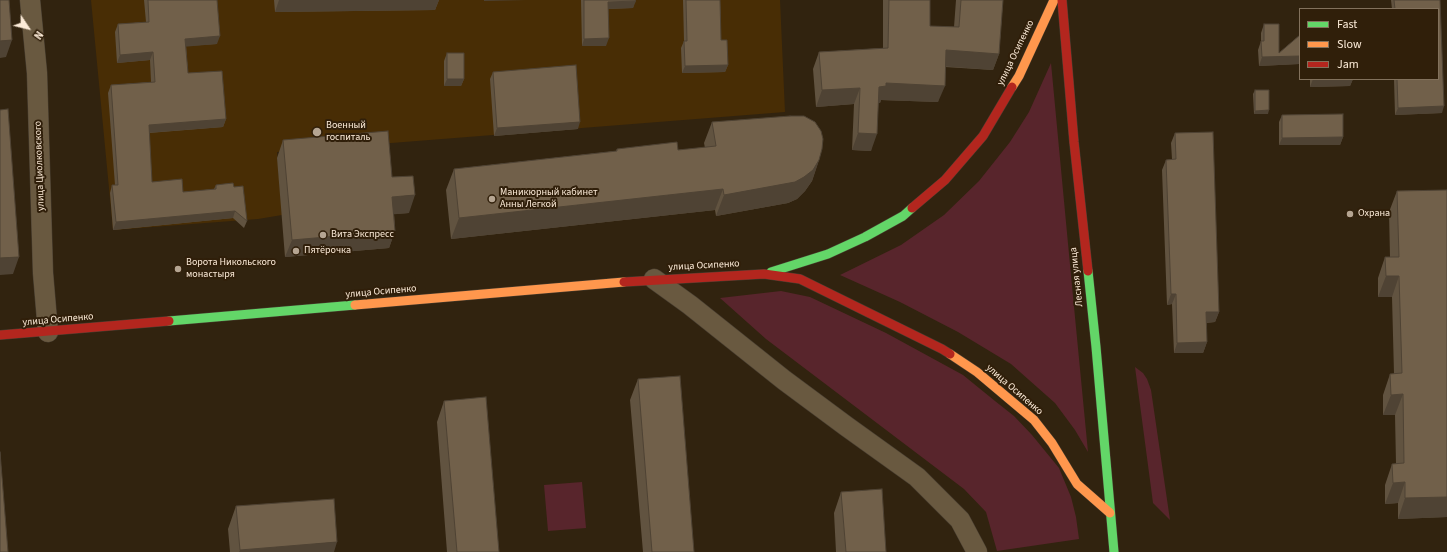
<!DOCTYPE html>
<html>
<head>
<meta charset="utf-8">
<style>
	body { margin:0 }
	#map { position:relative; width:1447px; height:552px; overflow:hidden; background:#31230f; font-family:"Source Sans 3",sans-serif }
	canvas { display:block }
	.legend { position:absolute; left:1299px; top:8px; width:140px; height:72px; box-sizing:border-box; background:#301f0a; border:1px solid #82715c; margin:0; padding:5px 7px; list-style:none; font-size:12px; color:#fcebd8 }
	.legend li { display:flex; align-items:center; gap:8px; height:20px }
	.legend b { width:20px; border:1px solid #82715c }
	.north { position:absolute; left:8px; top:8px; width:40px; height:40px; -webkit-text-stroke:3px #301f0a; paint-order:stroke; rotate:125deg; font-size:11px; font-weight:700; line-height:16px; text-align:center; color:#fcebd8 }
	.north::after { content:''; display:block; margin:auto; width:14px; height:18px; background:#fcebd8; clip-path:polygon(50% 0,100% 100%,50% 72%,0 100%) }
</style>
</head>
<body>
<div id="map">
<canvas width="1447" height="552"></canvas>
<ul class="legend">
<li><b style="height:5px;background:#63d668"></b>Fast</li>
<li><b style="height:5px;background:#ff974d"></b>Slow</li>
<li><b style="height:5px;background:#b3261e"></b>Jam</li>
</ul>
<div class="north">N</div>
</div>
<script>
const c = document.querySelector('canvas').getContext('2d');
c.lineJoin = 'round';
function fillPath(path, color) {
  c.fillStyle = color;
  c.fill(path, 'evenodd');
}
function shape(rows) {
  const path = new Path2D();
  for (const r of rows) {
    path.moveTo(r[0], r[1]);
    for (let i = 2; i < r.length; i += 2) path.lineTo(r[i], r[i + 1]);
  }
  return path;
}
function trace(path, color, width, dash) {
  c.strokeStyle = color;
  c.lineWidth = width;
  c.lineCap = dash ? 'butt' : 'round';
  c.setLineDash(dash || []);
  c.stroke(path);
}
function drawText(font, color, halo, rows, align = 'center') {
  c.font = font + ' "Source Sans 3",sans-serif';
  c.lineWidth = 4;
  c.setLineDash([]);
  c.textBaseline = 'middle';
  c.strokeStyle = halo;
  c.fillStyle = color;
  for (const [text, x, y, turn = 0] of rows) {
    c.save();
    c.translate(x, y);
    c.rotate((+turn || 0) * Math.PI / 180);
    c.textAlign = isNaN(turn) ? turn : align;
    if (halo) c.strokeText(text, 0, 0);
    c.fillText(text, 0, 0);
    c.restore();
  }
}
const built = shape([
	[91,0,780,0,785,112,277,152,282,215,258,219,113,230]
]);
const green = shape([
	[1051,63,1072,286,1088,452,1075,430,1055,403,1011,364,958,332,900,302,840,275,901,245,944,215,979,181,1010,142,1029,112],
	[781,291,810,297,886,333,963,375,995,401,1014,416,1032,435,1059,468,1071,497,1076,517,1079,539,997,551,986,512,964,489,766,339,720,298],
	[1135,367,1143,373,1147,379,1151,390,1170,520,1153,503],
	[582,482,586,528,548,531,544,485]
]);
const street = shape([
	[30,0,37,73,43,273,48,332],
	[654,279,690,305,784,380,846,426,917,477,960,520,977,552]
]);
const fast = shape([
	[1088,271,1096,347,1114,552],
	[771,272,828,254,865,237,903,216,912,208],
	[169,321,355,305]
]);
const slow = shape([
	[1012,87,1019,76,1054,0],
	[355,305,624,282],
	[950,354,977,372,1034,420,1052,443,1077,484,1110,513]
]);
const jam = shape([
	[1062,0,1074,142,1088,271],
	[912,208,945,180,983,136,1012,87],
	[624,282,764,274,800,279,942,349,950,354],
	[0,335,169,321]
]);
const wall = shape([
	[144,0,217,0,217,44,186,46,188,73,226,119,223,127,149,133,152,182,183,192,214,189,216,185,234,187,247,221,244,228,233,218,113,230,110,193,112,185,115,185,108,93,111,85,151,82,150,60,117,63,115,32,118,24,146,22],
	[274,0,439,0,435,10,275,12],
	[581,0,635,0,633,8,608,9,606,46,582,46],
	[683,0,720,0,721,40,728,65,725,72,682,73,681,48,684,41],
	[883,0,930,0,930,26,954,27,956,0,1003,0,999,54,993,70,945,67,938,102,881,100,880,103,878,103,871,151,852,150,854,104,816,107,813,69,819,52,883,48],
	[1391,0,1440,0,1442,113,1395,115,1394,79,1438,79,1438,9,1392,9],
	[1264,24,1279,53,1300,35,1300,66,1299,64,1259,66,1258,50,1261,41,1261,33],
	[447,53,464,79,461,86,444,86,444,61],
	[493,72,578,129,494,136,490,79],
	[1310,79,1353,79,1350,86,1310,87],
	[1255,90,1268,114,1254,114,1253,94],
	[1282,115,1343,137,1340,145,1279,145,1279,122],
	[712,122,819,160,812,181,805,191,797,199,788,203,716,216,715,210,451,239,446,190,454,169,616,151,617,149,678,150,705,148,704,143],
	[1175,133,1219,312,1215,322,1206,323,1207,342,1203,353,1174,353,1172,304,1167,305,1162,170,1166,160,1172,159,1171,143],
	[283,140,392,177,409,213,394,214,395,231,389,248,285,257,277,158],
	[1447,190,1447,517,1398,519,1398,503,1385,504,1385,485,1392,464,1396,464,1395,415,1383,415,1383,395,1390,374,1394,374,1392,297,1378,297,1378,278,1385,257,1390,257,1389,212,1397,191],
	[638,379,694,552,643,552,630,400],
	[444,401,499,552,447,552,437,422],
	[841,492,886,552,836,552,834,513],
	[236,506,334,552,230,552,228,529]
]);
const shadedWall = shape([
	[279,0,439,0,435,10,275,12],
	[484,0,526,0,484,1],
	[636,1,633,8,605,9,608,2],
	[220,36,217,44,182,47,185,39],
	[609,38,606,46,582,46,584,39],
	[12,40,6,57,0,58,0,41],
	[946,50,999,54,993,70,940,66],
	[153,52,150,60,117,63,120,55],
	[1300,56,1300,62,1299,64,1259,66,1262,57],
	[728,65,725,72,682,73,685,66],
	[447,79,464,79,461,86,444,86],
	[1313,79,1353,79,1350,86,1310,87],
	[886,83,945,86,938,102,881,100,880,103,873,103,879,87],
	[860,88,854,104,816,107,822,90],
	[1444,106,1442,113,1395,115,1398,108],
	[1269,110,1268,114,1254,114,1255,111],
	[226,119,223,127,146,133,149,125],
	[580,122,578,129,494,136,497,128],
	[858,133,877,134,871,151,852,150],
	[1343,137,1340,145,1279,145,1282,138],
	[819,160,812,181,805,191,797,199,788,203,716,216,724,195],
	[723,189,715,210,451,239,459,218],
	[415,195,409,213,386,215,392,197],
	[235,211,233,218,113,230,116,222],
	[395,231,389,248,285,257,292,240],
	[19,257,13,274,0,275,0,258],
	[1386,276,1399,276,1392,297,1378,297],
	[1171,294,1176,294,1172,304,1167,305],
	[1206,312,1219,312,1215,322,1202,323],
	[1207,342,1203,353,1174,353,1177,343],
	[1403,394,1395,415,1383,415,1391,395],
	[1405,482,1398,503,1385,504,1393,483],
	[1447,497,1447,517,1398,519,1405,498],
	[337,542,334,552,239,552,240,550]
]);
const building = shape([
	[0,0,9,0,12,40,0,41,0,0],
	[148,0,217,0,220,36,185,39,188,73,222,71,226,119,149,125,152,182,182,179,183,192,216,189,216,185,224,184,233,183,234,187,243,186,247,221,235,211,116,222,112,185,118,185,111,85,155,82,153,52,120,55,118,24,149,22,148,0],
	[584,0,635,0,636,1,608,2,609,38,584,39,584,0],
	[686,0,720,0,721,40,727,40,728,65,685,66,684,41,687,41,686,0],
	[889,0,930,0,930,26,959,27,961,0,1003,0,999,54,946,50,945,86,886,83,886,86,879,87,877,134,858,133,860,88,822,90,819,52,888,48,889,0],
	[1394,0,1440,0,1444,106,1398,108,1397,79,1438,79,1438,9,1395,9,1394,0],
	[1264,24,1279,24,1279,53,1300,35,1300,56,1262,57,1261,41,1264,41,1264,24],
	[447,53,464,53,464,79,447,79,447,53],
	[576,65,580,122,497,128,493,72,576,65],
	[1255,90,1269,90,1269,110,1255,111,1255,90],
	[8,109,19,257,0,258,0,110,8,109],
	[1343,114,1343,137,1282,138,1282,115,1343,114],
	[790,116,804,116,815,122,821,131,823,139,822,149,819,160,813,170,804,177,795,182,724,195,723,189,459,218,454,169,617,151,617,149,677,142,678,150,716,146,712,122,790,116],
	[388,131,392,177,413,176,415,195,392,197,395,231,292,240,283,140,388,131],
	[1213,132,1219,312,1206,312,1207,342,1177,343,1176,294,1171,294,1166,160,1176,159,1175,133,1213,132],
	[1447,190,1447,497,1405,498,1405,482,1393,483,1392,464,1404,463,1403,394,1391,395,1390,374,1402,373,1399,276,1386,276,1385,257,1399,257,1397,191,1447,190],
	[680,376,694,552,652,552,638,379,680,376],
	[486,397,499,552,457,552,444,401,486,397],
	[0,452,8,552,0,552,0,452],
	[882,489,886,552,846,552,841,492,882,489],
	[334,499,337,542,240,550,236,506,334,499]
]);
const markers = [
	[317,132,5,"#b5a592"],
	[492,199,4,"#b5a592"],
	[1350,214,4,"#b5a592"],
	[323,235,4,"#b5a592"],
	[296,251,4,"#b5a592"],
	[178,269,4,"#b5a592"]
];
const streetNames = [
	["улица Осипенко",1016,53,-64],
	["улица Циолковского",40,166,-92],
	["улица Осипенко",704,266,-3],
	["Лесная улица",1077,277,-96],
	["улица Осипенко",381,292,-5],
	["улица Осипенко",58,320,-5],
	["улица Осипенко",1014,390,41]
];
const poiNames = [
	["Военный",326,126],
	["госпиталь",326,138],
	["Маникюрный кабинет",500,193],
	["Анны Легкой",500,205],
	["Охрана",1358,214],
	["Вита Экспресс",331,235],
	["Пятёрочка",304,251],
	["Ворота Никольского",186,263],
	["монастыря",186,275]
];
fillPath(built, '#482d05');
fillPath(green, '#58252c');
trace(street, '#493f32', 21);
trace(fast, '#493f32', 10);
trace(slow, '#493f32', 10);
trace(jam, '#493f32', 10);
trace(street, '#695940', 20);
trace(fast, '#63d668', 9);
trace(slow, '#ff974d', 9);
trace(jam, '#b3261e', 9);
fillPath(wall, '#615340');
fillPath(shadedWall, '#4f4334');
fillPath(building, '#71604a');
trace(building, '#4f4334', 1);
for (const [x, y, r, color] of markers) {
  const dot = new Path2D();
  dot.arc(x, y, r, 0, 2 * Math.PI);
  c.fillStyle = color;
  c.fill(dot);
  trace(dot, '#301f0a', 1.5);
}
drawText('10px', '#fcebd8', '#301f0a', streetNames);
drawText('10px', '#fcebd8', '#301f0a', poiNames, 'left');
</script>
</body>
</html>
